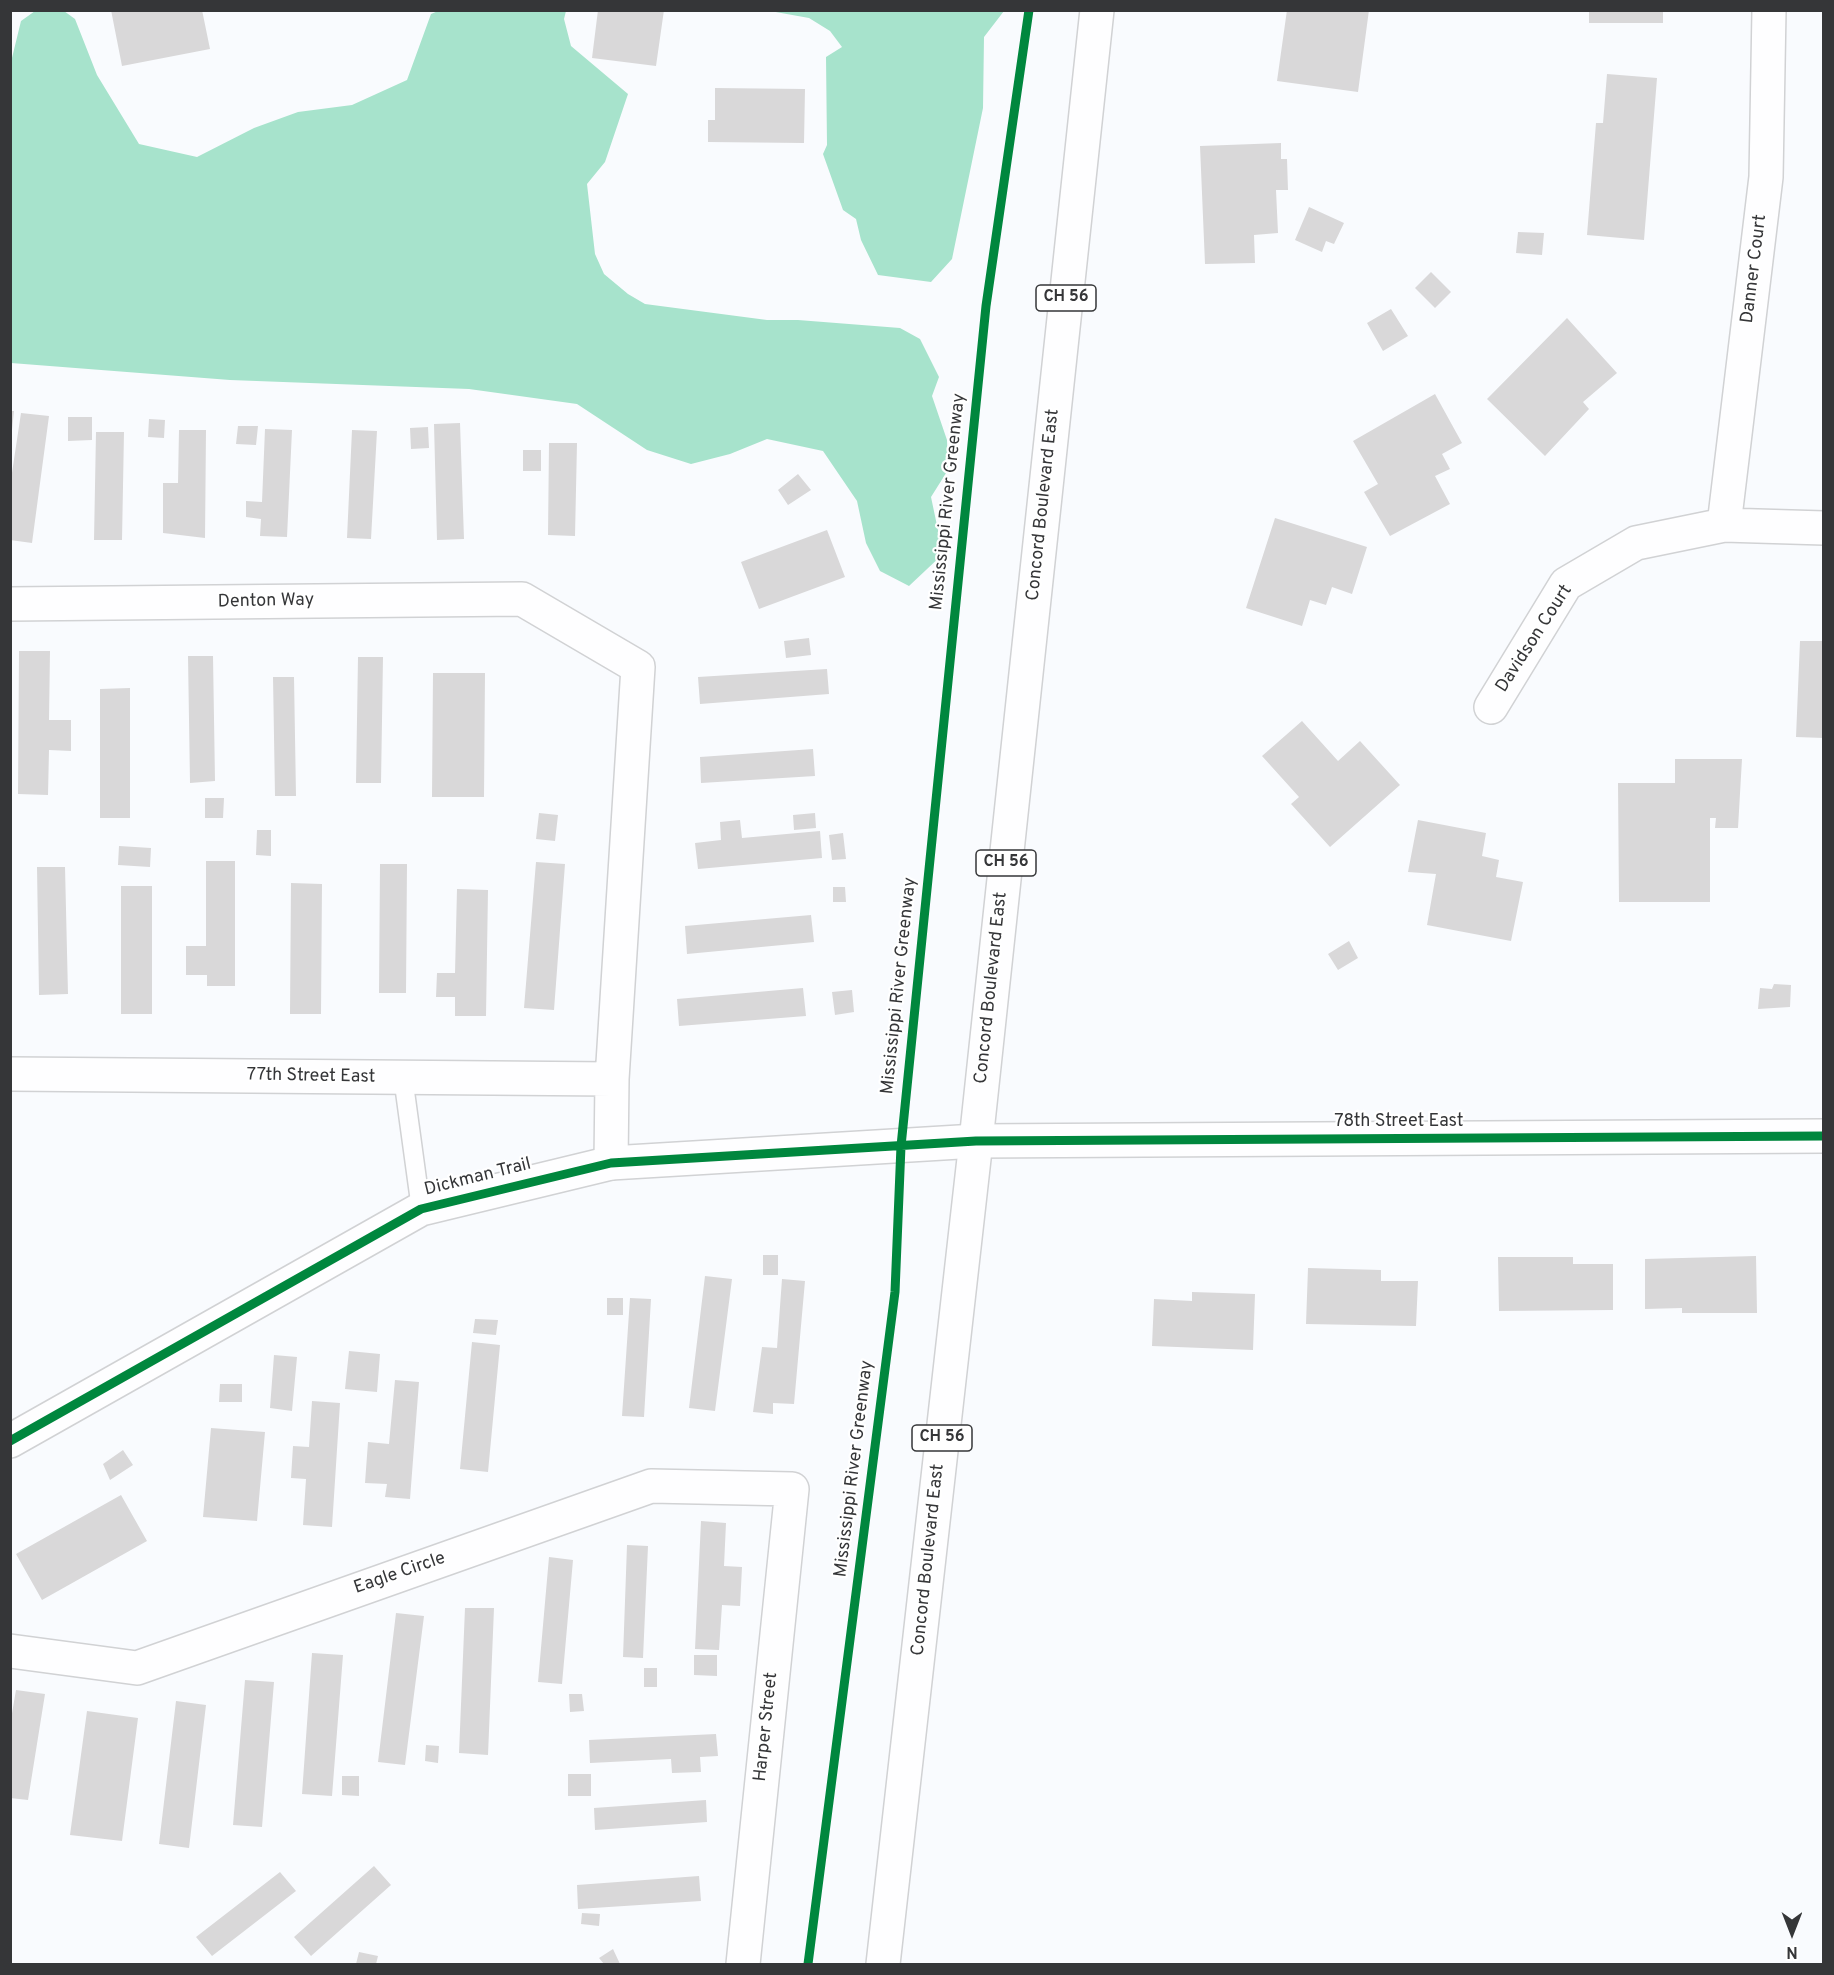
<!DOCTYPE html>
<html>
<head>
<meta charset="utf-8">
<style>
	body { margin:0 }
	#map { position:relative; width:1834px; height:1975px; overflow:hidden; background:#f9fbfe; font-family:Overpass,sans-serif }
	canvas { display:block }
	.frame { position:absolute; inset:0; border:12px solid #353638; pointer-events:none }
	.north { position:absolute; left:1762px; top:1903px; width:60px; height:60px; -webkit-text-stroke:4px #fff; paint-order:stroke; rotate:180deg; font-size:16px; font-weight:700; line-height:24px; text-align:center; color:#353638 }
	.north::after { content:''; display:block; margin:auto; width:21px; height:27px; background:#353638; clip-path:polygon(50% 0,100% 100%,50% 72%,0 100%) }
</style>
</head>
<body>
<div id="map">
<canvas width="1834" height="1975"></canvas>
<div class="frame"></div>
<div class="north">N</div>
</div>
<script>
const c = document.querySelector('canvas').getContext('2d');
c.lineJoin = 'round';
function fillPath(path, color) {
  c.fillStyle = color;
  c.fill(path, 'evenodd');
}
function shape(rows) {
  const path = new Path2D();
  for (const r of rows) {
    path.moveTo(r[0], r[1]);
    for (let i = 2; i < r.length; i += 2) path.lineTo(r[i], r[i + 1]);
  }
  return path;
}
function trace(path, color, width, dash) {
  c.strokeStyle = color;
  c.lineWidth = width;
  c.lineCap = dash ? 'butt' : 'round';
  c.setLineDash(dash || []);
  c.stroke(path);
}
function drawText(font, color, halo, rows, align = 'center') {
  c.font = font + ' Overpass,sans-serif';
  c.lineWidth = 4.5;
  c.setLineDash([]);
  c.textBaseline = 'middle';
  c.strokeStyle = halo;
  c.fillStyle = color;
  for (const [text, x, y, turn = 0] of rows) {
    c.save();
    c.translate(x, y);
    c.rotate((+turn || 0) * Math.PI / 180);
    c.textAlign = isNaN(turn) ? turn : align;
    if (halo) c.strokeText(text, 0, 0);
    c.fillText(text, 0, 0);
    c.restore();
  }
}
const forest = shape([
	[35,11,64,11,75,19,97,75,139,144,197,157,254,128,298,112,352,105,407,80,431,14,438,11,566,11,564,19,571,46,628,94,605,162,587,184,595,254,604,274,628,294,645,304,767,320,798,320,900,328,920,339,939,377,932,396,947,440,948,470,931,497,943,554,909,586,880,571,866,543,857,501,823,451,767,439,730,454,691,464,647,450,577,404,469,389,230,380,11,363,11,62,21,21],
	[770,11,1004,11,984,37,983,108,952,259,931,282,878,275,861,240,856,219,843,210,823,154,827,145,826,57,842,47,830,31,809,18]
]);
const building = shape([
	[111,10,202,10,210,49,122,66],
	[598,10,664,10,656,66,592,58],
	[1287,10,1369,10,1358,92,1277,81],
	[1589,10,1663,10,1663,23,1589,23],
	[1607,74,1657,78,1644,240,1587,235,1596,123,1603,123],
	[715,88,805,89,804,143,708,142,708,120,715,120],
	[1281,143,1281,159,1287,159,1288,190,1276,190,1278,233,1254,235,1255,263,1205,264,1200,146],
	[1309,207,1344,223,1334,244,1326,241,1322,252,1295,240],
	[1518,232,1544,233,1542,255,1516,253],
	[1431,272,1451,292,1435,308,1415,288],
	[1391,309,1408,336,1383,351,1367,323],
	[1567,318,1617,373,1583,402,1589,409,1545,456,1487,399],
	[1435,394,1462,443,1442,454,1450,469,1435,476,1450,504,1390,536,1364,492,1378,484,1353,441],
	[10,411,14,411,12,430,10,429],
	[21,413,49,416,32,543,10,540,10,486],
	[68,417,92,417,92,440,68,441],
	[149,419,165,420,164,438,148,437],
	[460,423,464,539,437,540,434,424],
	[238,426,258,426,256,445,236,444],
	[428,427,429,448,411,449,410,428],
	[265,429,292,430,287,537,260,536,261,519,246,517,246,501,262,502],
	[179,430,206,430,205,538,163,533,163,483,178,483],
	[352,430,377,431,371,539,347,538],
	[96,432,124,432,122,540,94,540],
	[549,443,577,443,575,536,548,535],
	[523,450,541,450,541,471,523,471],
	[798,474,811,490,788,505,778,490],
	[1275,518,1367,547,1352,594,1332,587,1326,605,1310,600,1302,626,1246,608],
	[827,530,845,577,759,609,741,562],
	[809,638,811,655,786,658,784,641],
	[1800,641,1824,641,1824,738,1796,737],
	[19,651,50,651,49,720,71,720,71,751,49,750,48,795,18,794],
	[188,656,213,656,215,781,190,783],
	[358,657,383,657,381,783,356,783],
	[827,669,829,694,700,704,698,677],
	[433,673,485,673,484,797,432,797],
	[273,677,294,677,296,796,275,796],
	[130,688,130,818,100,818,100,689],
	[1302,721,1338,761,1360,741,1400,785,1330,847,1291,804,1299,797,1262,756],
	[813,749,815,776,701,783,700,757],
	[1675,759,1742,759,1738,828,1715,828,1716,818,1710,818,1710,902,1619,902,1618,783,1675,783],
	[205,798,224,798,223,818,205,818],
	[539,813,558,815,555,841,536,839],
	[815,813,816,828,794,830,793,815],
	[740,820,742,838,820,831,822,858,698,869,695,843,721,840,720,822],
	[1418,820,1486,833,1482,856,1499,860,1496,877,1523,882,1511,941,1427,925,1436,874,1408,872],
	[257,830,271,830,271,856,256,855],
	[843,833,846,859,832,860,829,835],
	[119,846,151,848,150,867,118,865],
	[206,861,235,861,235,986,207,986,207,975,186,975,186,946,206,946],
	[536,862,565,864,554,1010,524,1008],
	[380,864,407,864,406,993,379,993],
	[37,867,65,867,68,994,39,995],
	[291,883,322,884,321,1014,290,1014],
	[121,886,152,886,152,1014,121,1014],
	[833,887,845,887,846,902,833,902],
	[457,889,488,890,486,1016,455,1016,455,997,436,997,437,973,455,973],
	[811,915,814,942,687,954,685,926],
	[1349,941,1358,958,1338,970,1328,954],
	[1774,984,1791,985,1790,1007,1758,1009,1760,988,1772,989],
	[803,988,806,1016,679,1026,677,999],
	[852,990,854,1012,835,1015,832,992],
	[763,1255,778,1255,778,1275,763,1275],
	[1756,1256,1757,1313,1682,1313,1682,1308,1645,1309,1645,1259],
	[1498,1257,1573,1257,1573,1264,1613,1264,1613,1310,1499,1311],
	[1308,1268,1381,1270,1381,1281,1418,1281,1416,1326,1306,1324],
	[705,1276,732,1279,715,1411,689,1408],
	[782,1279,805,1281,794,1404,773,1403,773,1414,753,1412,762,1347,777,1348],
	[1192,1292,1255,1294,1253,1350,1152,1346,1154,1299,1192,1301],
	[607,1298,623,1298,623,1315,607,1315],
	[630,1298,651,1299,644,1417,622,1416],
	[475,1319,498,1320,496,1335,473,1333],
	[472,1342,500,1345,488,1472,460,1469],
	[349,1351,380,1354,377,1392,345,1389],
	[274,1355,297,1357,292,1411,270,1408],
	[395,1380,419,1382,410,1499,385,1497,387,1484,365,1483,368,1442,389,1444],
	[220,1384,242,1384,242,1402,219,1402],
	[312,1401,340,1403,332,1527,303,1525,306,1479,291,1478,293,1446,309,1447],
	[211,1428,265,1432,257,1521,203,1517],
	[123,1450,133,1465,110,1480,103,1464],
	[121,1495,147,1541,42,1600,16,1554],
	[701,1521,726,1523,724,1566,742,1567,740,1606,722,1605,719,1650,695,1649],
	[627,1545,648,1546,643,1658,623,1657],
	[549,1557,573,1560,562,1684,538,1682],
	[465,1608,494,1608,488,1755,459,1753],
	[396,1613,424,1616,405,1765,378,1762],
	[312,1653,343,1655,332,1796,302,1794],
	[694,1655,717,1655,717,1676,694,1675],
	[644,1668,657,1668,657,1687,644,1687],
	[245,1680,274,1682,262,1827,233,1825],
	[16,1690,45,1694,28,1800,10,1798,10,1725],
	[569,1694,582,1694,584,1711,570,1712],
	[176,1701,206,1705,189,1848,159,1844],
	[87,1711,138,1718,122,1841,70,1835],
	[716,1734,718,1756,700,1757,701,1772,672,1773,671,1759,590,1763,589,1740],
	[426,1745,439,1746,438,1763,425,1761],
	[568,1774,591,1774,591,1796,568,1796],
	[342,1776,359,1776,359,1796,342,1795],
	[706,1800,707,1822,595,1830,594,1808],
	[374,1866,391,1885,311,1956,294,1937],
	[280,1872,296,1891,212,1956,196,1937],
	[699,1876,701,1901,578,1909,577,1885],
	[582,1913,600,1914,599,1926,581,1924],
	[613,1949,620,1964,604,1964,599,1958],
	[359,1952,378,1956,376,1964,356,1964]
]);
const service = shape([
	[403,1077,421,1209]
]);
const minor = shape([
	[1724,525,1766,177,1769,10],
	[10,604,522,599,638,667,612,1079,611,1163],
	[1491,707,1566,584,1636,543,1724,525,1824,528],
	[10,1074,612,1079],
	[976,1141,1824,1136],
	[10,1651,137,1668,651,1486,792,1489,743,1964]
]);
const tertiary = shape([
	[10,1441,421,1209,611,1163,976,1141]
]);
const primary = shape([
	[883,1964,976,1141,1097,10]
]);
const cycleway = shape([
	[10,1441,421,1209,611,1163,976,1141,1824,1136],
	[808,1964,895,1292,901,1146,986,306,1029,10]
]);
const shields = [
	[1066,298,60],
	[1006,863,60],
	[942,1438,60]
];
const shieldNames = [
	["CH 56",1066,298],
	["CH 56",1006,863],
	["CH 56",942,1438]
];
const streetNames = [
	["Danner Court",1755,269,-83],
	["Mississippi River Greenway",949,502,-84],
	["Concord Boulevard East",1044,505,-84],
	["Denton Way",266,602,-1],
	["Davidson Court",1535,639,-57],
	["Mississippi River Greenway",900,986,-84],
	["Concord Boulevard East",992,988,-84],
	["77th Street East",311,1077,1],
	["78th Street East",1399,1122],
	["Dickman Trail",478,1178,-14],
	["Mississippi River Greenway",855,1469,-83],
	["Concord Boulevard East",929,1560,-84],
	["Eagle Circle",400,1574,-19],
	["Harper Street",767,1727,-84]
];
fillPath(forest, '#a7e3cc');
fillPath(building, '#d9d8d9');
trace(service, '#d1d2d4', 21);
trace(minor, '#d1d2d4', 36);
trace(tertiary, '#d1d2d4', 36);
trace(primary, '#d1d2d4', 36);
trace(service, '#fefeff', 18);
trace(minor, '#fefeff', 33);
trace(tertiary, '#fefeff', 33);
trace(primary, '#fefeff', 33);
trace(cycleway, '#00873e', 9);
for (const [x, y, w] of shields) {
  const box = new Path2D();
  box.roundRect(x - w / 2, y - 13, w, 26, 4.5);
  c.fillStyle = '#fff';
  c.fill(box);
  trace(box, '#353638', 1.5);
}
drawText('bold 16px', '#353638', null, shieldNames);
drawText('18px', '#353638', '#fff', streetNames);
</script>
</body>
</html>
